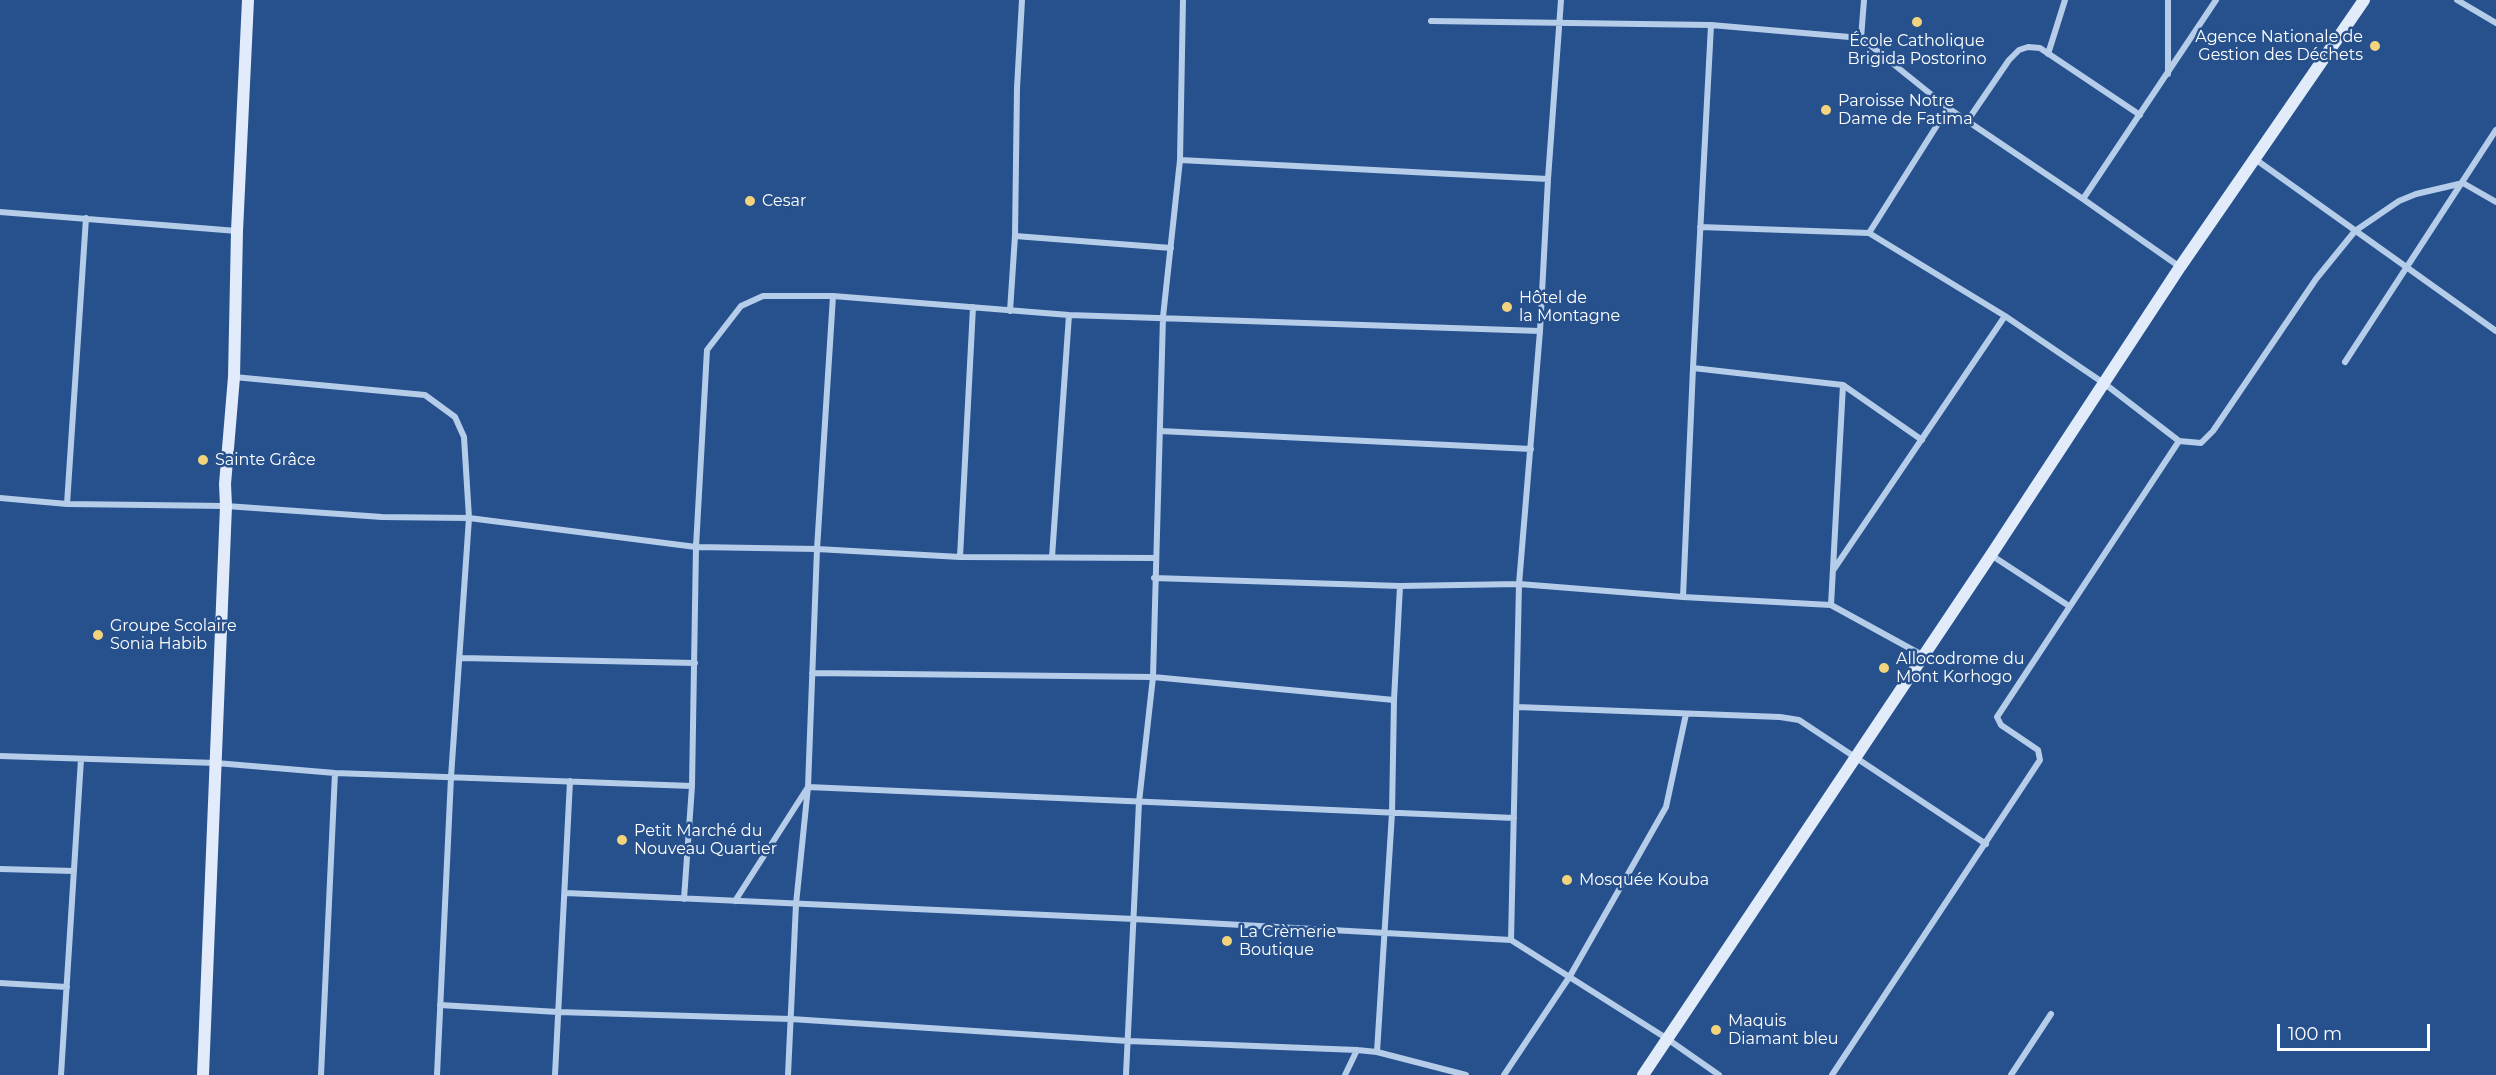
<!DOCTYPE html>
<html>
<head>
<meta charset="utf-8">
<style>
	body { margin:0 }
	#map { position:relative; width:2496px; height:1075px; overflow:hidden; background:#27518d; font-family:Montserrat,sans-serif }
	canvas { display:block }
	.scale { position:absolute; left:2277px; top:1024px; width:153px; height:27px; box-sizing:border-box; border:3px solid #fff; border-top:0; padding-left:8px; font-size:18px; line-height:21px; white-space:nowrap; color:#fff; -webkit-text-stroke:4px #27518d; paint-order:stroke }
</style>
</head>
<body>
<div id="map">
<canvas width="2496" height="1075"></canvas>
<div class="scale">100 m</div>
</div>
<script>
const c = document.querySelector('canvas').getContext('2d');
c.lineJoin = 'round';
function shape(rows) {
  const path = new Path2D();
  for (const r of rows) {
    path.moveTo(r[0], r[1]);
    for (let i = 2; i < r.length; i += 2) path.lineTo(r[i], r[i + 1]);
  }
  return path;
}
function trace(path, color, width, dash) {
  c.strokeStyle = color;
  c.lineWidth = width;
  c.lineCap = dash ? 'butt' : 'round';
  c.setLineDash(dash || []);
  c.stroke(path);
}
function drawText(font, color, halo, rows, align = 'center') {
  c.font = font + ' Montserrat,sans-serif';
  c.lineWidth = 5;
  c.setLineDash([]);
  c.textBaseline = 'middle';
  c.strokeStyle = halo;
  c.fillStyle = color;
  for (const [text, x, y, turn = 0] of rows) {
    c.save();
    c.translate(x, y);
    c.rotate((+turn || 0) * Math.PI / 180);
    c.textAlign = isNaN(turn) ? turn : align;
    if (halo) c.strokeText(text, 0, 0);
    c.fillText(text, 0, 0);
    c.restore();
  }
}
const street = shape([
	[2457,0,2496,23],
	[1431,21,1711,25,1861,38,1948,108,2083,199,2180,267],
	[1861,38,1864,0],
	[2048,54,2065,0],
	[2168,74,2168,0],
	[1968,120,2009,60,2019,50,2028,47,2040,48,2140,115],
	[2255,159,2496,331],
	[1180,160,1548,179],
	[2083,199,2216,0],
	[0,212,237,231],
	[1700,227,1869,233,1948,108],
	[1869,233,2005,316,2105,384,2179,441,2201,443,2213,431,2316,279,2355,231,2399,201,2416,194,2463,183,2496,202],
	[1015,236,1171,248],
	[1010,311,1015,236,1017,88,1022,0],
	[2345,362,2496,130],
	[1693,368,1843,385,1922,440],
	[234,377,425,395,455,417,464,437,469,518,451,777,437,1075],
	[1160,431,1531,449],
	[0,498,67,504,226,506,382,517,469,518,696,547,817,549,960,557,1155,558],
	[67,504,86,218],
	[1991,555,2069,606],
	[960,557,973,307],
	[1052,557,1069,315],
	[1834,569,2005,316],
	[1154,578,1400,586,1519,584,1683,597,1831,605,1924,656],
	[1683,597,1693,368,1711,25],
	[1831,605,1843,385],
	[461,658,695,663],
	[812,673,1153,677,1394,700],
	[1517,707,1780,717,1799,720,1986,844],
	[0,756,216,763,335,773,692,786],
	[0,869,74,871],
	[566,893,1134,919,1511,940,1666,1038,1719,1075],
	[684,899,692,786,696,547,707,350,741,306,763,296,833,296,1069,315,1540,331],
	[735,901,808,787,1514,818],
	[1511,940,1519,584,1540,331,1548,179,1561,0],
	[0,983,67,987],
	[440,1005,558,1012,791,1019,1128,1041,1357,1050,1377,1052,1466,1075],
	[1377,1052,1392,813,1394,700,1400,586],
	[61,1075,81,759],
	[321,1075,335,773],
	[555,1075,570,781],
	[788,1075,796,904,808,787,817,549,833,296],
	[1126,1075,1139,802,1153,677,1163,317,1180,160,1183,0],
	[1345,1075,1357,1050],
	[1504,1075,1570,976,1666,807,1686,714],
	[1832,1075,2040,760,2038,750,2001,725,1997,717,2179,441],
	[2011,1075,2051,1014]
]);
const secondary = shape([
	[203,1075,226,506,225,484,234,377,237,231,248,0],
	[1643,1075,1991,555,2180,267,2364,0]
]);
const markers = [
	[1917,22,6,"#f3d37c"],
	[2375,46,6,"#f3d37c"],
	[1826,110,6,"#f3d37c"],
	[750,201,6,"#f3d37c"],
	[1507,307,6,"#f3d37c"],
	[203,460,6,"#f3d37c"],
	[98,635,6,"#f3d37c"],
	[1884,668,6,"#f3d37c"],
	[622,840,6,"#f3d37c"],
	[1567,880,6,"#f3d37c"],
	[1227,941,6,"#f3d37c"],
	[1716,1030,6,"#f3d37c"]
];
const poiNames = [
	["Agence Nationale de",2363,37,"right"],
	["Gestion des Déchets",2363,55,"right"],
	["École Catholique",1917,41,"center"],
	["Brigida Postorino",1917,59,"center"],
	["Paroisse Notre",1838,101],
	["Dame de Fatima",1838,119],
	["Cesar",762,201],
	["Hôtel de",1519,298],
	["la Montagne",1519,316],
	["Sainte Grâce",215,460],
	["Groupe Scolaire",110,626],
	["Sonia Habib",110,644],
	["Allocodrome du",1896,659],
	["Mont Korhogo",1896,677],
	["Petit Marché du",634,831],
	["Nouveau Quartier",634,849],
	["Mosquée Kouba",1579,880],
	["La Crèmerie",1239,932],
	["Boutique",1239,950],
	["Maquis",1728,1021],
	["Diamant bleu",1728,1039]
];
trace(street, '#b6cdea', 6);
trace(secondary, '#e1ebf9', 12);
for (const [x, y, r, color] of markers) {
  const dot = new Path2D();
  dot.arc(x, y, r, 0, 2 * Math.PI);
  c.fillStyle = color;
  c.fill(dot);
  trace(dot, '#27518d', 2);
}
drawText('16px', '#fff', '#27518d', poiNames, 'left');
</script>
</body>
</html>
